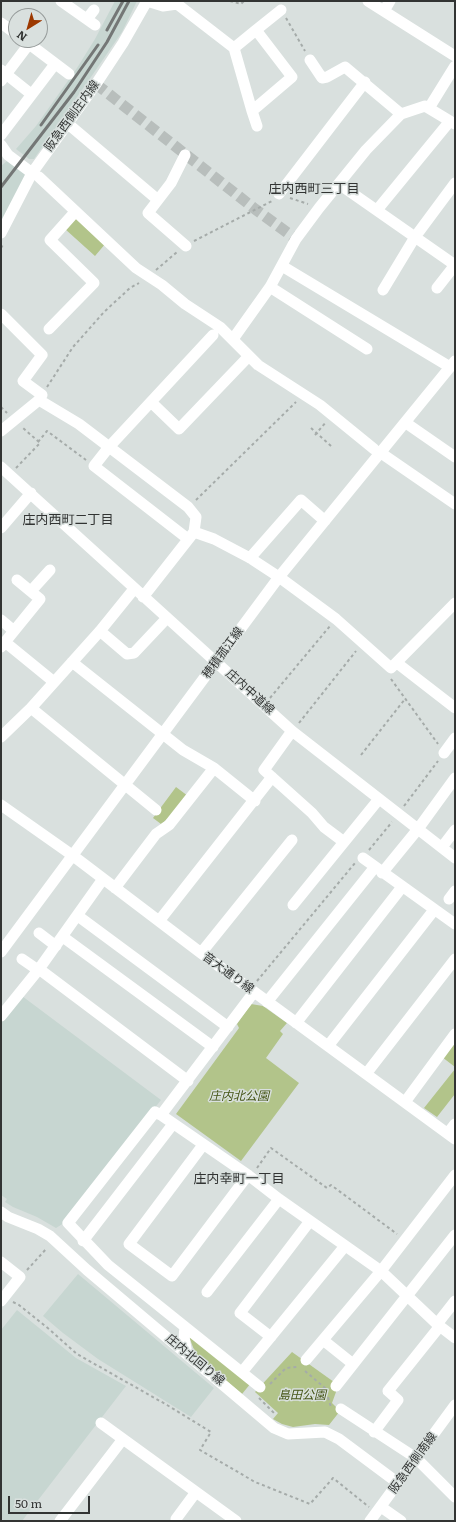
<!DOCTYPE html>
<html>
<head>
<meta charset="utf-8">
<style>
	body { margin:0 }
	#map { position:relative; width:456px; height:1522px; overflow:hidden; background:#d9e0de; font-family:Literata,serif }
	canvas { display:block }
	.frame { position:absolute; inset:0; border:2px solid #323433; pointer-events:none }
	.north { position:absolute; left:8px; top:8px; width:40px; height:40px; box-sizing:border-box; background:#d9e0de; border:1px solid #969b9a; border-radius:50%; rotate:217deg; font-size:11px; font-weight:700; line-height:16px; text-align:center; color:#323433 }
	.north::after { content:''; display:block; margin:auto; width:14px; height:18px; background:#9c3800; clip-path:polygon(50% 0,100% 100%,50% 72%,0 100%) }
	.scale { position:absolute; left:8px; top:1496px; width:82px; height:18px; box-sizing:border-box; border:2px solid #323433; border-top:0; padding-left:5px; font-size:12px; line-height:14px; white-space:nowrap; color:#323433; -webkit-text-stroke:3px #d9e0de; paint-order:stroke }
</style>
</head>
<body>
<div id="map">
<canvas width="456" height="1522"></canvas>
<div class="frame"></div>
<div class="north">N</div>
<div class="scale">50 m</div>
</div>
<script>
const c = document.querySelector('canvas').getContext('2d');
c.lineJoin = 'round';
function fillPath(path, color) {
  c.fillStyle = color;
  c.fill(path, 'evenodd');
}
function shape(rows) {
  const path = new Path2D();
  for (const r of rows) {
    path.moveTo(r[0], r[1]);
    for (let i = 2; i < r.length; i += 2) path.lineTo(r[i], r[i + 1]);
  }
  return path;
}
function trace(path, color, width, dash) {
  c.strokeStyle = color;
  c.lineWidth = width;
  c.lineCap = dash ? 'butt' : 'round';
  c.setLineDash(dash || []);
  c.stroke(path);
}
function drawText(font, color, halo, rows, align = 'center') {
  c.font = font + ' Literata,"Noto Sans JP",serif';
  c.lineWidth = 3;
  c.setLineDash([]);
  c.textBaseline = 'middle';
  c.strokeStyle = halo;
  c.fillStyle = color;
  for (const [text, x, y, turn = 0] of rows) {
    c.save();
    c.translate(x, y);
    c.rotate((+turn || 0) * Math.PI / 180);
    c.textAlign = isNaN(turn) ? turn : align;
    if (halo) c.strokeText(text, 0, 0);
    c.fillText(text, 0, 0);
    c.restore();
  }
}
const built = shape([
	[115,1,137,1,122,32,91,77,36,156,34,159,29,159,16,149,36,126,77,68,95,39],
	[7,161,26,174,1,223,1,166],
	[22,996,161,1100,64,1223,56,1228,37,1217,13,1207,5,1202,7,1199,1,1195,1,1022],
	[78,1274,214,1388,191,1417,98,1359,63,1333,43,1316],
	[17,1310,76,1358,126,1386,22,1521,6,1521,1,1519,1,1330]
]);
const green = shape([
	[76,217,106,243,95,256,65,229],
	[176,787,188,796,174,814,161,824,153,818],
	[251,1004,263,1006,287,1023,280,1031,283,1034,266,1058,299,1083,241,1161,176,1114,239,1028,237,1024],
	[455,1039,455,1067,442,1057],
	[455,1069,455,1094,437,1117,424,1108],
	[188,1334,251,1383,242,1394,196,1355],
	[292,1352,334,1382,336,1392,332,1403,340,1411,329,1425,315,1424,293,1427,282,1424,273,1419,278,1413,255,1392]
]);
const minorTunnel = shape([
	[96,84,255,209,296,239]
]);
const path = shape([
	[230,1,241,4,244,1],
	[286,18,305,51],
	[290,198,308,204],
	[194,241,272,201],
	[1,248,4,243],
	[156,270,177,252],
	[47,387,73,347,104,312,130,288,139,283],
	[1,407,7,413],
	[311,428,332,447],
	[315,435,326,422],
	[38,442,47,431,86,460],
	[16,468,40,443,22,427],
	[196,500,296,402],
	[391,679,438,744],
	[270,698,330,626],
	[299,723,356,651],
	[361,755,405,699],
	[404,806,438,761],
	[369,850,392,822],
	[257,981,355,863],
	[257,1168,271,1148,327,1188,331,1185,397,1234],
	[27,1270,47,1248],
	[13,1302,19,1305,49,1329,77,1354,167,1405,211,1432,200,1450,255,1482,310,1504,333,1478,369,1507],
	[305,1371,325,1388,331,1407],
	[270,1384,286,1368,297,1367],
	[259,1398,275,1414]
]);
const minor = shape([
	[61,1,95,25],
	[147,1,163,6,177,4,234,48,256,30,292,77,252,111,234,48],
	[368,1,455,56],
	[384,11,390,1],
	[87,19,94,10],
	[1,23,16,34],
	[256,30,281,10],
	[24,40,69,74],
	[310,60,322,78,327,77,345,67,401,114],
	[1,70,31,94],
	[1,81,29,44],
	[429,108,455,66],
	[252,111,257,126],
	[67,123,158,200],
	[1,135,55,64],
	[1,145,8,155,32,173],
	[185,155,171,183,148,213,186,246],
	[39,177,136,268,162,285,185,304,220,327,258,365,320,405,374,449],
	[339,184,455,265],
	[279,194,365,82],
	[377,210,450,121],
	[1,233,32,173,96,84,123,43,147,1],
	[282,266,450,367],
	[270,287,367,349],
	[437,288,455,265],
	[383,290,415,237,455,183],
	[1,314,42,355,23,381,42,395],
	[49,329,94,283,50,240,75,212],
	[233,339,270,287,296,239,319,208,366,150,401,114,425,106,455,124],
	[151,402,179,429,249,356],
	[406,423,455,457],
	[1,431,39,400,79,424,188,507,196,517,194,532],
	[381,453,455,504],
	[1,467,292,731,455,858],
	[1,528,31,493],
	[188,539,94,466,109,447,213,335],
	[250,558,301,500,325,521],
	[31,591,50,570],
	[143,597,194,532,214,539,250,558,279,577,336,619,391,668,455,603],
	[1,620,14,631],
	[100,631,127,654,134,653,167,618],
	[5,642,54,682],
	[1,647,40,599,17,580],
	[72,662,183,750,214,768,255,801],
	[397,663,455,708],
	[31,708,156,810],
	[292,731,264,770,312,813,324,827,344,842],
	[1,737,31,708,100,631,134,589],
	[444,753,455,738],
	[1,805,72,855,201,953,455,1139],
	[442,847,455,830],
	[363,858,455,924],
	[382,873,418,829,455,778],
	[115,888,156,834,169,825,214,768],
	[449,899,455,891],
	[293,905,379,799],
	[78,916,228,1027],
	[159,921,272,777],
	[39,933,56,946],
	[63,937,213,1047],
	[1,952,279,577,455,361],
	[201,953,292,840],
	[22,959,38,970],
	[39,969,188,1081],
	[254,992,161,1115,248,1175,279,1199,381,1271,437,1324,455,1338],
	[267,1002,375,867],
	[1,1016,39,969,103,879],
	[296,1023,402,887],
	[328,1046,434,910],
	[366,1074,455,959],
	[405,1102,455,1034],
	[161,1115,155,1112,68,1223,108,1265,260,1387],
	[448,1133,455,1124],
	[203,1145,129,1244,172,1276,248,1175],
	[1,1212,8,1217,38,1229,50,1236,87,1270,274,1428,288,1434,325,1432,339,1439,398,1483],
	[83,1241,173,1124],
	[1,1262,20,1277,1,1301],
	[207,1292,279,1199],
	[437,1324,455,1301],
	[185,1327,184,1337,187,1354],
	[271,1337,240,1313,310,1221],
	[323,1340,353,1364],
	[306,1360,381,1271,455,1175],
	[242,1372,345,1246],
	[336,1386,455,1235],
	[341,1409,416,1458,455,1497],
	[101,1423,123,1439],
	[374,1432,398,1400,388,1391,440,1326],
	[381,1507,401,1521],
	[176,1519,196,1492],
	[60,1521,123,1439,236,1521],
	[370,1521,455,1405]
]);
const rail = shape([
	[107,30,123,1],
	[41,125,98,45],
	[1,187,74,92,107,42,129,1]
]);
const streetNames = [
	["阪急西側庄内線",72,116,-54],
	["穂積菰江線",223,653,-54],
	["庄内中道線",250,692,42],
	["音大通り線",228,973,36],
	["庄内北回り線",195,1360,40],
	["阪急西側南線",413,1463,-54]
];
const parkNames = [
	["庄内北公園",239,1096],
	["島田公園",302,1395]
];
const neighbourhoodNames = [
	["庄内西町三丁目",314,189],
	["庄内西町二丁目",68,520],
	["庄内幸町一丁目",239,1179]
];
fillPath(built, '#c7d6d1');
fillPath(green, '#b2c48a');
trace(minorTunnel, '#b8bebc', 11, [11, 5.5]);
trace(path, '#a5aba9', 2, [3, 3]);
trace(minor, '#fff', 11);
trace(rail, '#747776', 3);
drawText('12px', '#323433', '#d9e0de', streetNames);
drawText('italic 12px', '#455516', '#d9e0de', parkNames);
drawText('13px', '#323433', '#d9e0de', neighbourhoodNames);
</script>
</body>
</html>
